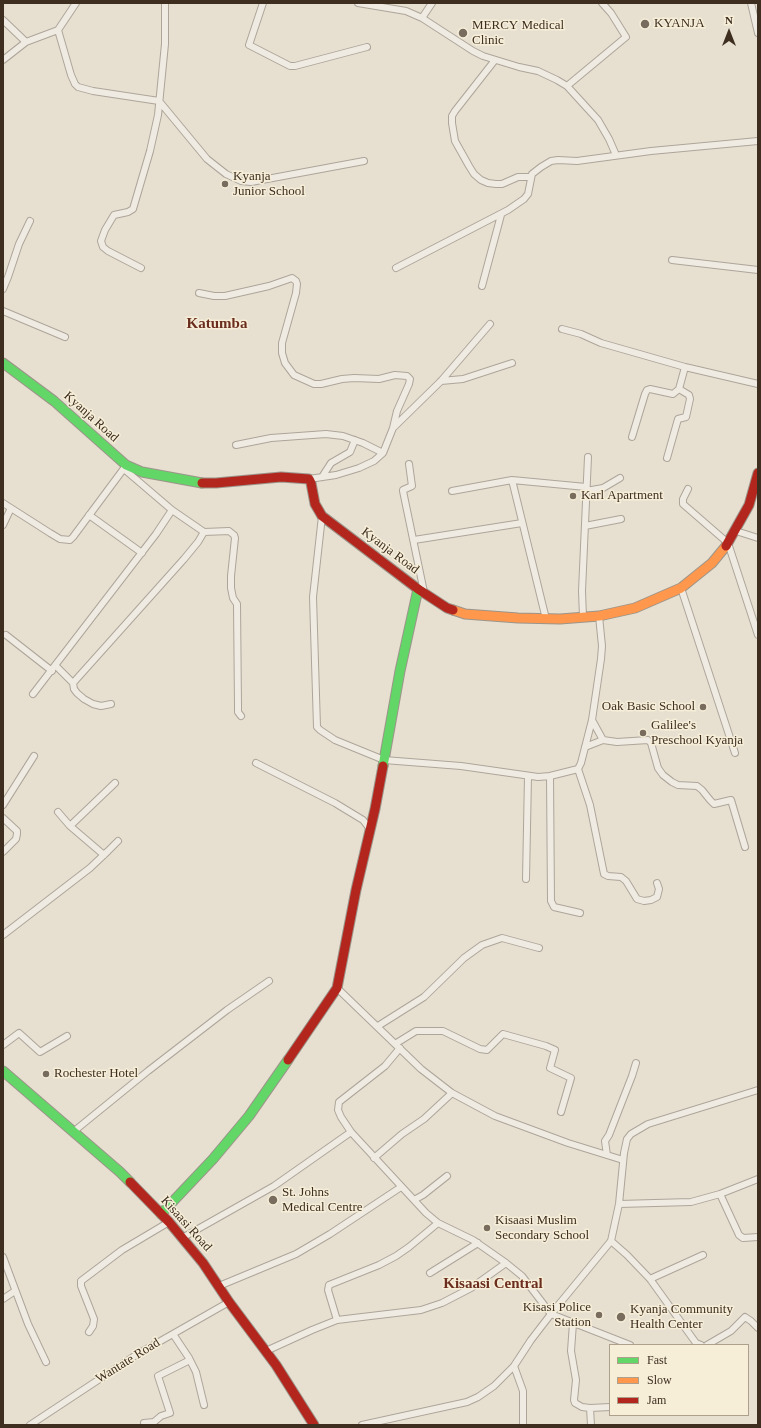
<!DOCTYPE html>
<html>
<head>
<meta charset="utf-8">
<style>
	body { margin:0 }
	#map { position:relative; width:761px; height:1428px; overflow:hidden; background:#e7e0d1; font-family:Georgia,serif }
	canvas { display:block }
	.frame { position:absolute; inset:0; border:4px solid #3d2e20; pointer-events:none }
	.legend { position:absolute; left:609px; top:1344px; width:140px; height:72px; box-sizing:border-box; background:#f7eed8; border:1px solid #ada18e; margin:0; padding:5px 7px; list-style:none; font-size:12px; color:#3d2e20 }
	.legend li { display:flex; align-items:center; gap:8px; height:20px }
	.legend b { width:20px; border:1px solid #ada18e }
	.north { position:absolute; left:709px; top:12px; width:40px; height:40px; -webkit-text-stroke:3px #f7eed8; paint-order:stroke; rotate:0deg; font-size:11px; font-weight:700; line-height:16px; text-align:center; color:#3d2e20 }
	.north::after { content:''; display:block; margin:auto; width:14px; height:18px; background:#3d2e20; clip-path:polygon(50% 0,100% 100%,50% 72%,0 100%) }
</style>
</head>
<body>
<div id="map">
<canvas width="761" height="1428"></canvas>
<div class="frame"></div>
<ul class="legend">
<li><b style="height:5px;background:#63d668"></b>Fast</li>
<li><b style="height:5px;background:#ff974d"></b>Slow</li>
<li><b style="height:5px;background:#b3261e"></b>Jam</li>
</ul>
<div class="north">N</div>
</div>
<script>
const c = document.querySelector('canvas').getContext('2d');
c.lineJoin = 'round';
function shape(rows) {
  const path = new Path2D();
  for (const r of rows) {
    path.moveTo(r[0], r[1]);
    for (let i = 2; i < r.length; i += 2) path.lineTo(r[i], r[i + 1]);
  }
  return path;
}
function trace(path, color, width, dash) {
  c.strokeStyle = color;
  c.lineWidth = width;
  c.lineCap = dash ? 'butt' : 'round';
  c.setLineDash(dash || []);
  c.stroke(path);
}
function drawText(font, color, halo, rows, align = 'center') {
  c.font = font + ' Georgia,serif';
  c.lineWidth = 3;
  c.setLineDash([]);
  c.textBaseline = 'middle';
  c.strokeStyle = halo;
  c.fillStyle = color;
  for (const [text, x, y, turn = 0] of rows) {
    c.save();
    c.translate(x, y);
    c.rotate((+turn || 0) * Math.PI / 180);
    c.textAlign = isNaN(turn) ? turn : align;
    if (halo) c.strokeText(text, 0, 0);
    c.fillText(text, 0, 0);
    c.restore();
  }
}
const street = shape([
	[263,3,249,45,290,66,295,66,367,47],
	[358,3,406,11,422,18,473,51,483,56,519,67,538,71,557,80,567,86,598,120,609,139,616,155],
	[751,3,758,33],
	[422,18,432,3],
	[3,20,26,42],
	[58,30,71,75,75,84,78,87,93,91,159,101,207,159,226,174,241,181,251,182,364,161],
	[3,60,26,42,58,30,76,3],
	[495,60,455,111,452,116,452,123,455,141,469,166,474,174,481,180,488,183,496,184,502,184,518,177,531,177],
	[567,86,626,37,611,13,602,3],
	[672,260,758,270],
	[141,268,108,251,103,247,101,241,105,230,114,215,128,212,133,209,150,151,158,115,165,44,165,3],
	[396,268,508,210,524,199,528,194,532,174,541,167,551,161,558,160,577,161,651,151,758,141],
	[482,286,501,215],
	[3,289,8,277,19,244,30,221],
	[199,293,214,296,225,296,269,286,292,278,296,281,297,284,296,293,282,343,282,353,285,363,294,375,314,384,321,384,342,379,354,378,379,379,395,375,407,376,410,379,409,384,397,411,393,428,383,453,374,461,359,468,336,475,309,479],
	[3,311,65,337],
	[562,329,581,334,601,343,685,367,758,384],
	[441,381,463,379,512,363],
	[393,428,441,381,490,324],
	[632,437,645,394,647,390,650,389,673,394,679,389],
	[236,445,271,438,326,434,343,436,363,443,383,453],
	[667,458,678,419,686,417,690,399,689,395,679,389,685,367],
	[409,464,412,486,403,490,403,491,424,592],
	[124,469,172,510,204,532,229,531,234,535,235,538,231,576,231,588,233,598,237,604,238,706,238,712,241,716],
	[322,477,331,463,350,452,355,440],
	[512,480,546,619],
	[688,489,683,499,683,504,728,543,758,635],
	[452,491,512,480,586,487],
	[586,491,603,488,620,478],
	[3,503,50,533,60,539,70,540,73,537,125,467],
	[89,515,142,553],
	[322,516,313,597,317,727,320,730,335,740,384,760,461,766,538,777,550,776,578,769,581,763,592,720,601,659,602,646,599,616],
	[3,525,11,508],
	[585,526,621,519],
	[736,531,758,538],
	[414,540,522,523],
	[681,588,735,753],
	[583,617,582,591,588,457],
	[6,635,52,671],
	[56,666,73,683],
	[33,694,156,534,172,510],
	[111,704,101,706,93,704,84,699,77,693,74,689,73,683,184,559,198,542,204,532],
	[592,720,603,740],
	[585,747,603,740,617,742,648,740,651,743,658,768,663,775,672,782,678,785,697,786,702,790,710,800,714,804,731,800,745,847],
	[256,763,335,803,363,820,370,829],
	[578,769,590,805,604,874,608,876,621,877,626,881,637,899,644,901,651,900,657,897,659,889,657,883],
	[550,776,551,901,554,907,580,913],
	[3,805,34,756],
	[58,812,70,826,104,855],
	[3,818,17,831,17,834,16,839,3,852],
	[70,826,115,783],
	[526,879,528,776],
	[3,935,90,868,108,851,118,841],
	[337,988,421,1069,452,1093,495,1116,568,1143,623,1160],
	[378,1026,424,997,464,958,482,945,502,938,539,948],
	[395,1044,416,1031,443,1031,480,1049,487,1050,503,1034,546,1046,555,1050,550,1068,571,1078,561,1112],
	[3,1045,19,1033,40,1052,67,1036],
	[73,1132,148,1071,227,1010,269,981],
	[351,1132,341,1117,338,1110,339,1102,385,1066,400,1048],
	[607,1155,605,1141,609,1135,632,1076,636,1063],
	[374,1158,402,1134,424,1119,452,1093],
	[720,1194,739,1235,743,1238,758,1237],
	[414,1200,423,1195,447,1176],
	[619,1204,691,1202,720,1194,758,1179],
	[182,1238,274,1186,351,1132,426,1213,438,1223,473,1240,506,1263,522,1276,551,1314,630,1345],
	[611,1241,627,1255,650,1279,696,1343,701,1345],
	[3,1257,28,1324,46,1362],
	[430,1273,478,1243],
	[650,1279,703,1255],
	[219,1286,296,1254,330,1234,401,1187],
	[3,1299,15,1291],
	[337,1320,328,1290,329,1285,379,1265,396,1256,409,1247,438,1223],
	[573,1323,571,1351,576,1380,574,1400,575,1403,582,1407,590,1408,610,1407],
	[89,1332,93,1326,94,1319,81,1286,81,1281,122,1250,169,1222],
	[173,1334,189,1358,196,1372,204,1405],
	[707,1345,731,1331,745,1317,751,1321,758,1328],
	[266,1351,312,1330,337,1320,421,1310,442,1303,471,1288,506,1263],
	[514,1366,523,1391,523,1425],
	[590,1408,591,1425],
	[144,1423,154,1422,161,1416,170,1413,158,1376,190,1360],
	[30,1425,136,1355,229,1302],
	[362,1425,467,1402,478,1397,494,1386,514,1366,531,1340,551,1314,611,1241,619,1204,624,1153,627,1139,631,1134,648,1124,758,1090]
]);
const fast = shape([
	[3,363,54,401,126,465,142,472,202,483],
	[383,766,400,671,418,589],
	[3,1071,120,1172,130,1182],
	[161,1214,213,1159,249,1116,288,1060]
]);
const slow = shape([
	[453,610,465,614,518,618,560,619,599,616,635,608,681,588,712,563,726,546]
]);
const jam = shape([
	[202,483,216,483,281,477,309,479,311,483,315,504,322,516,418,589,447,608,453,610],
	[726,546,749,505,758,473],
	[288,1060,337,988,356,890,375,809,383,766],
	[130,1182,169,1222,203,1263,229,1302,276,1365,314,1425]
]);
const markers = [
	[645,24,5,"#786c5e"],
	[463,33,5,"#786c5e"],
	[225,184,4,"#786c5e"],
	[573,496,4,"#786c5e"],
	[703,707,4,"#786c5e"],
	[643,733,4,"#786c5e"],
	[46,1074,4,"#786c5e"],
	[273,1200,5,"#786c5e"],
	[487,1228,4,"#786c5e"],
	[599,1315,4,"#786c5e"],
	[621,1317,5,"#786c5e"]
];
const poiNames = [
	["KYANJA",654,24],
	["MERCY Medical",472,26],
	["Clinic",472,41],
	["Kyanja",233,177],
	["Junior School",233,192],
	["Karl Apartment",581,496],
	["Oak Basic School",695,707,"right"],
	["Galilee's",651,726],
	["Preschool Kyanja",651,741],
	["Rochester Hotel",54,1074],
	["St. Johns",282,1193],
	["Medical Centre",282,1208],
	["Kisaasi Muslim",495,1221],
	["Secondary School",495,1236],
	["Kisasi Police",591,1308,"right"],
	["Station",591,1323,"right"],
	["Kyanja Community",630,1310],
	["Health Center",630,1325]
];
const streetNames = [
	["Kyanja Road",91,417,42],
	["Kyanja Road",390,551,37],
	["Kisaasi Road",186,1224,48],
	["Wantate Road",128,1361,-32]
];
const quarterNames = [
	["Katumba",217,324],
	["Kisaasi Central",493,1284]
];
trace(street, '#ada599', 8);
trace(fast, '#9c958a', 11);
trace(slow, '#9c958a', 11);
trace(jam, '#9c958a', 11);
trace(street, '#efebe3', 6);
trace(fast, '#63d668', 9);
trace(slow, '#ff974d', 9);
trace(jam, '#b3261e', 9);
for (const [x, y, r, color] of markers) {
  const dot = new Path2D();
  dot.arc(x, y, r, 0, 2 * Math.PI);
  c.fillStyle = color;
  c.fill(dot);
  trace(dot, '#f7eed8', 1.5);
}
drawText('13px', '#3d2e20', '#f7eed8', poiNames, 'left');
drawText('13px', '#3d2e20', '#f7eed8', streetNames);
drawText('bold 15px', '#6b2e1e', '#f7eed8', quarterNames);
</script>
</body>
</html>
